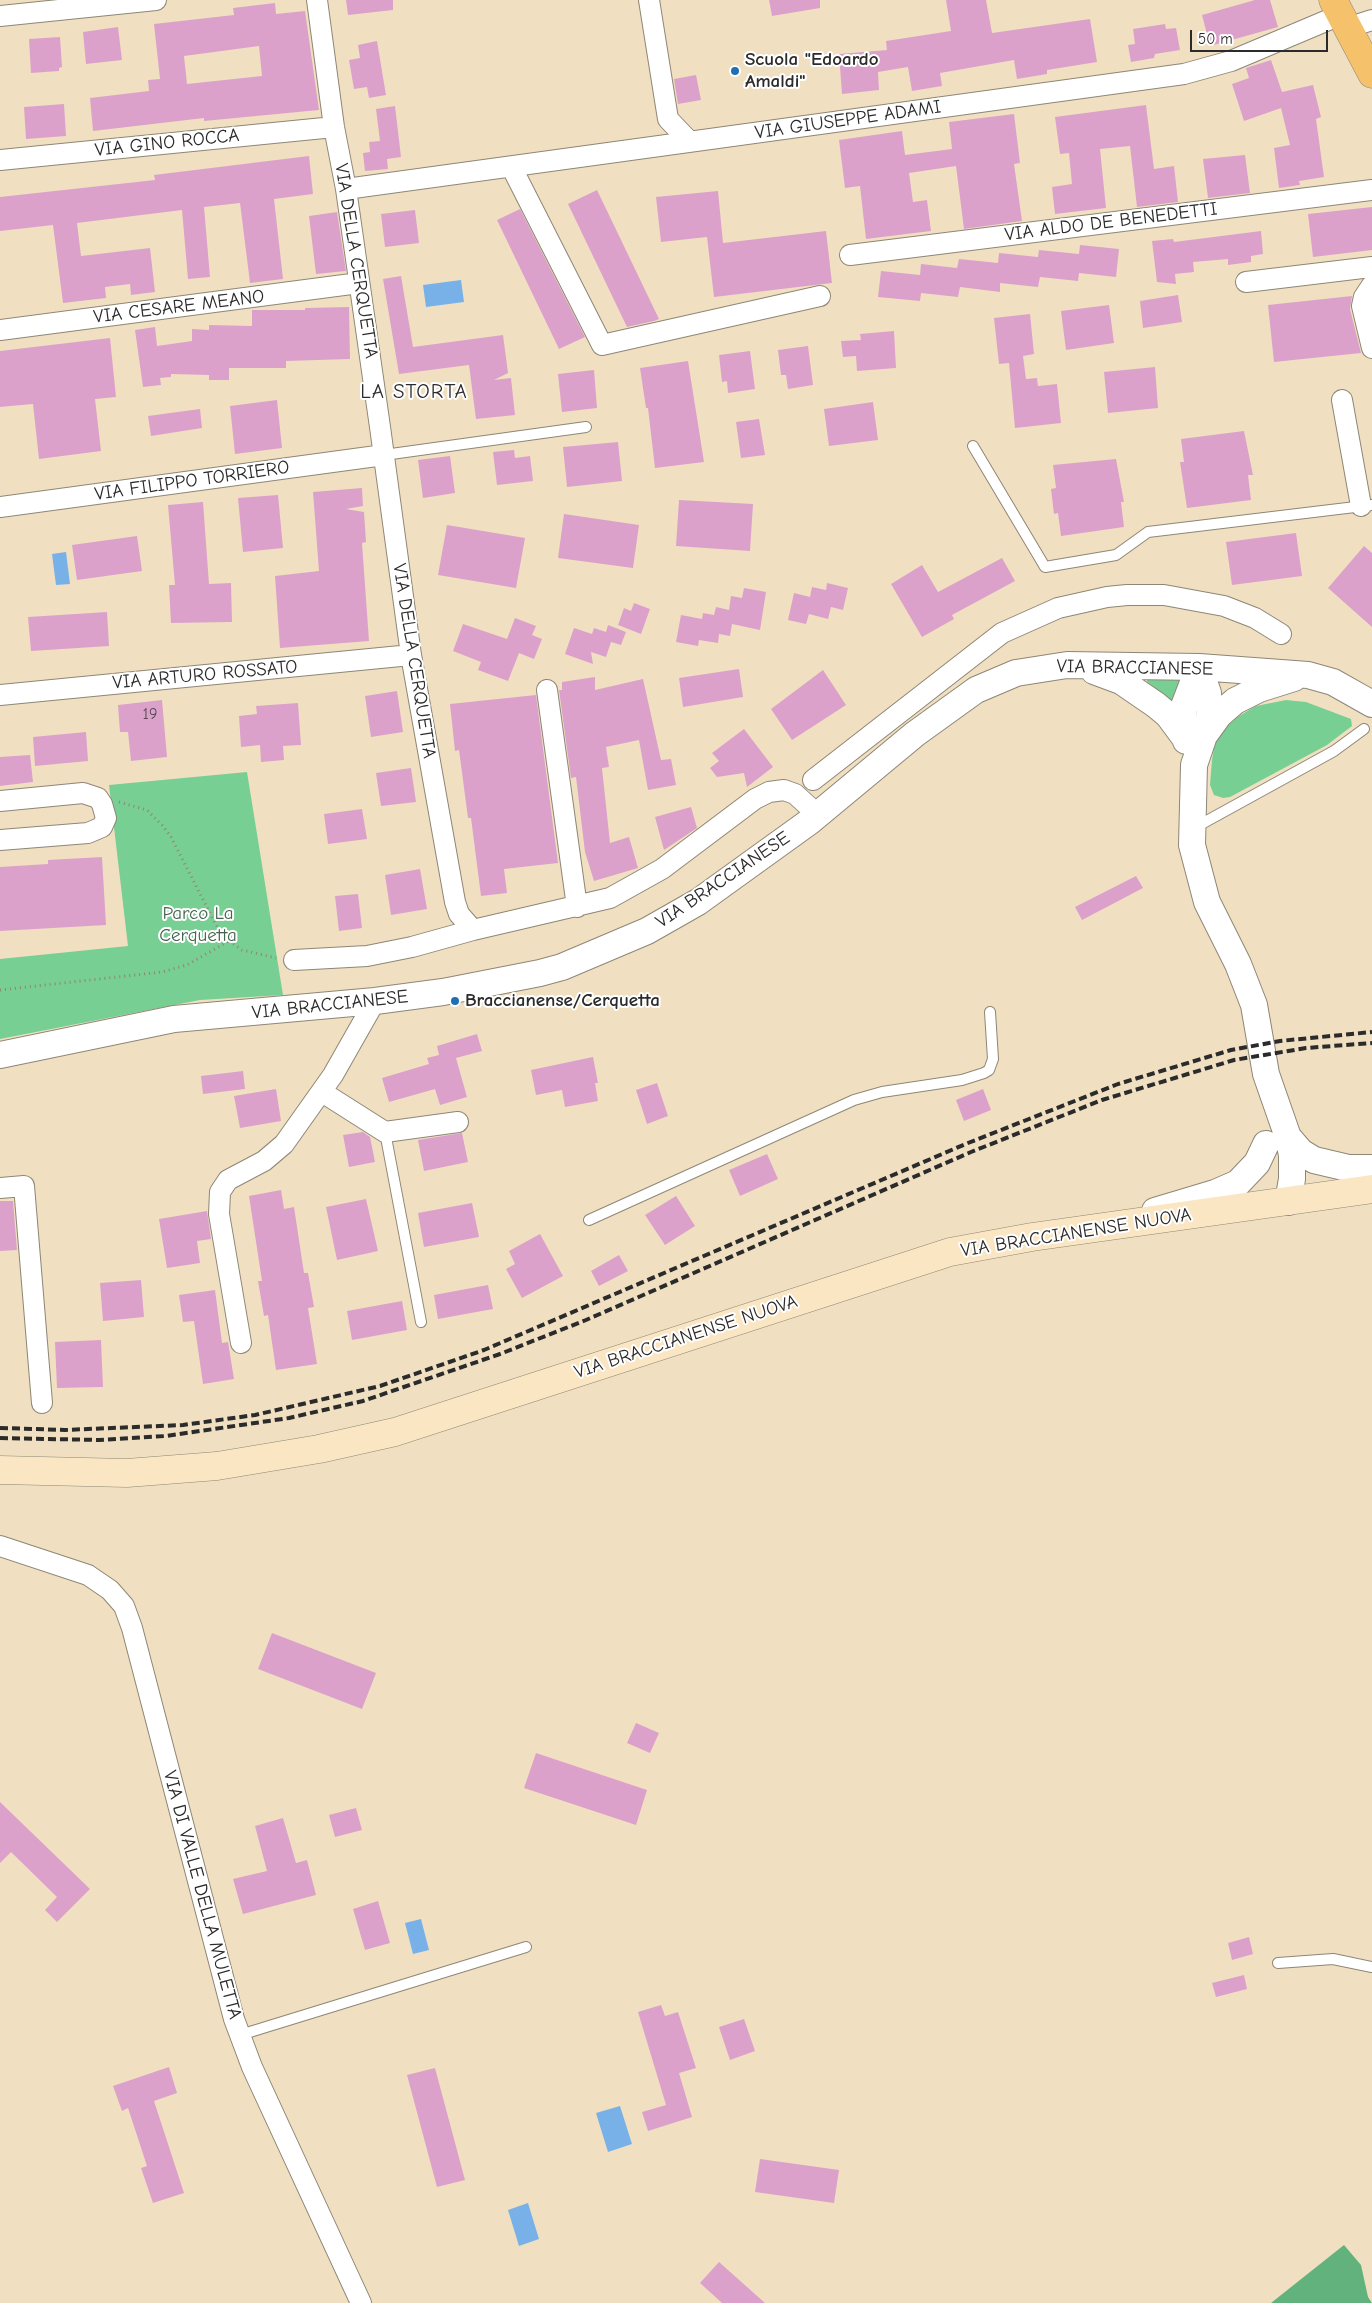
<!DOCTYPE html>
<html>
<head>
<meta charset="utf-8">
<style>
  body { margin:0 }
  #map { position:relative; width:1372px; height:2303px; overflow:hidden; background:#f0e0c1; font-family:"Comic Neue",sans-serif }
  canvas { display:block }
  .scale { position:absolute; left:1190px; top:30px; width:138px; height:22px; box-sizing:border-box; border:2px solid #2b2b2b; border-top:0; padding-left:6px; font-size:15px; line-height:18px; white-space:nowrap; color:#2b2b2b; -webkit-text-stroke:4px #fff; paint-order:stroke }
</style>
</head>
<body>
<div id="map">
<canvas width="1372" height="2303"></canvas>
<div class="scale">50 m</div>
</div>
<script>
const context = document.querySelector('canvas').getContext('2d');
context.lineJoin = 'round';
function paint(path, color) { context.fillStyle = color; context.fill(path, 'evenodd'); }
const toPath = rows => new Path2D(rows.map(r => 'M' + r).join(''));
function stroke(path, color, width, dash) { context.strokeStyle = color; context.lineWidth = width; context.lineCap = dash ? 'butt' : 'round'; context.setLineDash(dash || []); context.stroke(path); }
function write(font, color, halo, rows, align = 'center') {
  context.font = font + ' "Comic Neue",sans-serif'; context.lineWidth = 4; context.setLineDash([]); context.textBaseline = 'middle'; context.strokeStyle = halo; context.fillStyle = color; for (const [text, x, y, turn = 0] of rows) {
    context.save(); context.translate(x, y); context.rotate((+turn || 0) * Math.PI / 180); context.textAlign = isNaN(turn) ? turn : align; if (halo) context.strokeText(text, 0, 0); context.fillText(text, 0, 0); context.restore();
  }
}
paint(toPath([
  [1147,680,1183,680,1177,705,1147,682],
  [1286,700,1306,702,1351,719,1352,726,1327,745,1230,797,1223,798,1214,795,1210,785,1212,760,1215,741,1224,729,1239,716,1256,706],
  [247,772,283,995,200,1000,0,1039,0,959,128,946,109,785]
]), '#78cf93');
paint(toPath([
  [1344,2245,1361,2265,1368,2297,1372,2303,1271,2303]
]), '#62b27d');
paint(toPath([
  [461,280,464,302,426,307,423,285],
  [66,552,70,584,56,585,52,554],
  [421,1919,429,1950,413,1954,405,1923],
  [620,2106,632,2144,608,2152,596,2113],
  [528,2203,539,2239,519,2246,508,2210]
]), '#77b1e7');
paint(toPath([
  [346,0,393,0,393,10,348,15],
  [769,0,820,0,820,8,772,16],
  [946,0,986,0,992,33,1090,19,1097,62,1047,70,1047,74,1017,79,1014,60,940,73,942,86,912,91,908,67,878,72,879,90,842,94,839,54,887,50,886,41,951,31],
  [1255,0,1270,0,1278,27,1210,46,1202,15],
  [275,3,276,14,305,11,319,110,204,121,204,118,93,131,90,98,149,91,148,80,160,79,154,24,234,15,233,8],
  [259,46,262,76,187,84,184,56],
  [1165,24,1166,29,1176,28,1180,50,1155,54,1154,58,1131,62,1128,45,1135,44,1133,29],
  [118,27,122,60,86,64,83,32],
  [60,37,62,67,59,68,59,71,31,73,29,39],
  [377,41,386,95,369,98,367,87,354,89,349,60,360,58,358,45],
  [1271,60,1282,92,1313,85,1321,117,1316,119,1324,177,1299,181,1300,185,1279,188,1274,148,1290,145,1281,108,1244,121,1232,84,1249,78,1246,68],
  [696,75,701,100,678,104,674,79],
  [64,104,66,136,26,139,24,107],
  [1146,105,1154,169,1174,166,1178,202,1137,207,1130,146,1100,149,1106,208,1055,214,1052,187,1072,184,1069,153,1060,154,1055,117],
  [395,106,401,157,387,159,388,169,365,171,363,153,370,152,369,142,380,141,376,109],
  [1014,114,1020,163,1014,164,1022,221,964,229,956,166,909,173,913,202,927,200,931,231,866,239,860,186,845,188,839,140,902,131,905,155,952,149,949,122],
  [1245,155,1250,193,1208,198,1203,159],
  [309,156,313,194,274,199,283,279,250,283,240,203,204,207,210,277,188,279,182,210,77,223,81,256,150,248,155,292,131,295,130,284,105,287,106,298,63,303,53,225,0,231,0,197,155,180,154,175],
  [597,190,659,319,654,321,627,327,568,204],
  [718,191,723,243,826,231,832,283,714,297,707,237,661,242,656,197],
  [1372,207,1372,250,1313,257,1308,214],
  [520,209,585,337,559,349,497,220],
  [415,210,419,243,385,247,381,214],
  [337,212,346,271,316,274,309,216],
  [1261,231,1263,254,1251,256,1251,262,1228,265,1228,259,1193,262,1194,272,1175,274,1176,284,1157,282,1152,241,1173,239,1174,242],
  [1080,245,1119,249,1116,277,1079,273,1078,281,1040,277,1038,287,1000,283,1000,292,960,287,958,297,921,293,920,301,878,297,881,271,920,275,921,264,957,268,959,259,998,263,999,253,1038,257,1039,250,1079,254],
  [401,276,413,347,503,335,508,373,494,380,511,378,515,415,476,419,469,365,399,374,383,279],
  [1178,295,1182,322,1143,328,1140,301],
  [1352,296,1350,309,1361,353,1274,362,1268,305],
  [1109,305,1114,343,1066,350,1061,311],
  [349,307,350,359,286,361,286,368,229,368,229,380,209,380,209,375,171,374,171,377,160,378,161,385,143,387,135,330,155,327,157,346,192,341,192,329,209,330,209,325,252,326,252,310,305,310,305,308],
  [1030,314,1034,354,1023,356,1026,379,1037,378,1038,386,1057,384,1061,423,1015,428,1009,363,999,364,994,318],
  [894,331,896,368,857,371,856,356,843,357,841,341,861,340,860,334],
  [110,338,116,397,95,399,101,451,39,459,33,404,0,407,0,351],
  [808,346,813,385,788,389,786,375,781,375,778,350],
  [750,351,755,389,728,393,727,381,722,382,719,355],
  [688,361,704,462,655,468,648,408,646,408,640,368],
  [1155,367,1158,408,1108,413,1104,372],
  [594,370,597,408,562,412,558,374],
  [277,400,282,448,235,454,230,406],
  [873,402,878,440,829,446,824,409],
  [200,409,202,428,151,436,148,416],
  [759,419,765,455,741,458,736,422],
  [1244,431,1253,475,1248,475,1251,500,1187,508,1180,462,1184,462,1181,439],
  [618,442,622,481,567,487,563,447],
  [514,450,515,458,530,456,533,481,497,485,493,452],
  [450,456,455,493,423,498,418,460],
  [1116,459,1124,502,1121,502,1124,527,1061,536,1058,513,1054,514,1051,489,1056,488,1053,465],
  [362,488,363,506,346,509,364,512,366,542,362,543,369,641,280,648,275,576,319,571,313,492],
  [278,495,283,548,243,552,238,498],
  [679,500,753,504,750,551,676,546],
  [203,502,209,584,231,583,232,622,171,623,169,585,175,585,168,505],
  [564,514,639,525,633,568,558,558],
  [447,525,525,538,516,588,438,575],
  [1296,533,1302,576,1232,585,1226,542],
  [137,536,142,571,77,580,72,545],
  [1364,546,1372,553,1372,627,1328,588],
  [1002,558,1015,581,952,615,954,619,922,637,891,584,922,565,938,592],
  [827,583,848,588,843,610,831,607,828,619,809,614,806,624,788,620,794,593,810,597,812,587,826,590],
  [744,588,766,592,760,630,732,624,730,636,719,634,718,643,699,640,698,646,676,642,681,615,702,619,703,613,714,615,716,607,729,610,731,596,742,598],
  [634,603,650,609,641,634,618,625,624,608,631,611],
  [107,612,109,646,31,651,28,617],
  [515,618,536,626,532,635,542,639,534,659,519,653,508,681,478,670,481,662,453,651,463,624,507,639],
  [608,625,626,632,621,645,611,642,606,657,591,652,593,664,565,654,574,628,592,634,594,628,606,632],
  [739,669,743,697,683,707,679,678],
  [823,670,846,705,792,740,771,709],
  [595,677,595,690,643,679,661,760,671,759,676,785,648,790,639,740,606,747,609,767,602,768,610,843,629,837,638,868,594,881,585,852,576,777,571,778,559,690,562,690,562,682],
  [397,691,403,732,371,737,365,696],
  [536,695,558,863,504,869,507,893,481,896,471,818,468,818,459,750,455,751,450,704],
  [162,700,167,757,131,761,128,732,120,732,118,705],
  [298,703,301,745,283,746,284,760,261,762,260,745,241,747,239,716,257,714,256,706],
  [744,729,773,767,747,787,744,773,717,777,710,768,719,761,712,753],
  [86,732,88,761,35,766,33,737],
  [30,755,33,782,0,786,0,757],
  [411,768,416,802,381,806,376,773],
  [691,807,697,828,664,850,655,817],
  [362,809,367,839,328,844,324,814],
  [102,857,106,925,0,931,0,867,48,864,48,860],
  [420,869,427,909,391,915,385,875],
  [1136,876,1143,888,1082,920,1075,907],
  [358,894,362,928,339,931,335,896],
  [477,1034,482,1051,456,1058,467,1097,440,1105,435,1089,389,1102,382,1078,429,1064,427,1058,439,1055,437,1046],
  [593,1057,598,1083,595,1083,598,1101,565,1107,562,1090,536,1095,531,1070],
  [243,1071,245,1089,203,1094,201,1076],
  [657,1083,668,1116,647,1124,636,1090],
  [276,1089,281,1121,240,1128,234,1096],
  [983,1089,991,1110,964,1121,956,1100],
  [363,1132,370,1137,375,1162,349,1167,343,1135],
  [462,1133,468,1162,424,1171,418,1140],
  [767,1154,778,1179,740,1196,729,1170],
  [281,1190,284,1209,294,1207,304,1273,308,1273,314,1307,308,1308,317,1364,276,1370,268,1315,264,1316,258,1281,262,1281,249,1196],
  [676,1196,695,1226,665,1245,645,1215],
  [366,1199,378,1251,337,1260,326,1207],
  [0,1201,13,1201,17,1250,0,1251],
  [472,1203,479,1237,424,1247,418,1213],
  [207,1211,211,1239,197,1241,200,1263,167,1268,159,1219],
  [540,1234,563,1276,522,1298,506,1269,515,1264,509,1251],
  [619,1255,628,1271,599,1286,591,1271],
  [141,1280,144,1317,103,1321,100,1283],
  [488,1285,493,1309,438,1319,434,1295],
  [215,1290,222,1343,228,1342,234,1379,203,1384,194,1321,183,1322,179,1295],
  [402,1301,407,1330,352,1340,347,1311],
  [101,1340,103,1387,57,1388,55,1342],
  [272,1633,376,1673,362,1709,258,1669],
  [636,1723,659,1733,650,1753,627,1743],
  [536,1753,647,1790,636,1825,524,1788],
  [0,1802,90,1889,57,1922,45,1910,57,1897,11,1852,0,1863],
  [356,1808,362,1830,335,1837,329,1815],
  [283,1818,296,1863,307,1860,316,1895,243,1914,233,1879,267,1871,255,1826],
  [378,1901,390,1943,365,1950,353,1909],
  [1249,1937,1253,1954,1232,1960,1228,1943],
  [1244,1975,1247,1989,1216,1997,1212,1983],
  [661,2005,665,2016,678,2012,696,2068,679,2073,692,2117,648,2131,642,2112,666,2105,638,2012],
  [744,2019,755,2051,730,2060,719,2027],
  [169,2067,177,2093,154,2101,184,2193,153,2203,141,2168,147,2166,128,2108,122,2111,113,2086],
  [435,2068,465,2180,437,2187,407,2075],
  [760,2159,839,2170,834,2203,755,2192],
  [719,2262,765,2303,722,2303,700,2283]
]), '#dca1cb');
const service = toPath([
  [973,446,1045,567,1116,555,1148,532,1372,505],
  [384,455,586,427],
  [1194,828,1334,751,1364,729],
  [385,1132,421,1322],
  [589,1220,854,1100,882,1092,962,1080,984,1073,989,1070,993,1059,990,1012],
  [1278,1963,1333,1959,1372,1967],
  [240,2035,526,1947]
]);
const minor = toPath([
  [317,0,334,127,346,189,380,427,411,655,455,902,459,914,473,930,610,898,662,869,755,799,769,792,784,790,795,794,818,815],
  [649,0,668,119,689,141],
  [0,16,156,0],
  [1347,28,1372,20],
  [0,160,334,127],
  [512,168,602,345,820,296],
  [346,189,1184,74,1231,61,1340,15],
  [850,255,1372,190],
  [1246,282,1372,267],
  [1372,285,1364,297,1362,306,1372,348],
  [0,330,359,283],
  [1342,400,1361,506],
  [0,507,384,455],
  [547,690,577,907],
  [0,695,411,655],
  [813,780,1002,633,1058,608,1107,597,1127,595,1164,595,1224,606,1255,618,1281,634],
  [0,801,83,793,98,798,102,804,106,818,102,827,88,833,0,840],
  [294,960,367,956,412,947,473,930],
  [322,1092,385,1132,458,1122],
  [0,1188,24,1186,42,1403],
  [241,1343,219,1214,220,1192,228,1180,264,1161,284,1144,333,1075,375,1001],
  [0,1546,88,1575,110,1590,124,1606,132,1628,234,2019,252,2067,361,2303]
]);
const tertiary = toPath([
  [1199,667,1208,693,1210,718,1194,765,1192,845,1207,902,1238,964,1254,1005,1266,1074,1288,1137,1292,1155,1292,1179,1288,1202],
  [1094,671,1121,681,1156,705,1168,715,1185,738],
  [1206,733,1219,715,1235,701,1259,689,1294,678],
  [1186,741,1183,709,1199,667],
  [0,1055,174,1019,375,1001,443,992,540,973,562,967,647,931,698,902,809,822,915,734,976,690,1016,673,1067,665,1199,667,1308,675,1333,682,1372,704],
  [1288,1137,1301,1152,1314,1160,1348,1168,1372,1168],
  [1155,1211,1215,1193,1238,1183,1257,1163,1266,1144]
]);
const secondary = toPath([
  [0,1470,127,1473,217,1466,319,1449,395,1432,950,1252,1032,1237,1372,1189]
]);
const primary = toPath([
  [1333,0,1372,74]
]);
stroke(service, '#8e8676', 12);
stroke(minor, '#8e8676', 22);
stroke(tertiary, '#8e8676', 28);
stroke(secondary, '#8e8676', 29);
stroke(primary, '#8e8676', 29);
stroke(toPath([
  [119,802,147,810,162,825,171,837,216,925,229,941,242,950,276,958],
  [0,990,162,972,187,965,229,941]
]), '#8e8676', 3, [1, 4]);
stroke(service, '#fff', 10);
stroke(minor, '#fff', 20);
stroke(tertiary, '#fff', 26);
stroke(secondary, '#fbe6c4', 28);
stroke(primary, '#f5c16b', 28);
stroke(toPath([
  [0,1428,65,1430,183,1425,255,1415,380,1386,484,1350,968,1143,1118,1084,1231,1050,1280,1041,1372,1032],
  [0,1438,99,1440,166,1436,289,1418,363,1401,500,1354,586,1320,971,1152,1102,1100,1234,1060,1306,1048,1372,1043]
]), '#2b2b2b', 4, [8, 4]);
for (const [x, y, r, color] of [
  [735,71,5,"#1f6fb2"],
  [455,1001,5,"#1f6fb2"]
]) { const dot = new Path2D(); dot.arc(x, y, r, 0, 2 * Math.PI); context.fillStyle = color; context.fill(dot); stroke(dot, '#fff', 2); }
write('16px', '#574853', null, [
  ["19",150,714]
]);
write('bold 19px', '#2b2b2b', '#fff', [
  ["Scuola \"Edoardo",745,60],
  ["Amaldi\"",745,82],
  ["Braccianense/Cerquetta",465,1001]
], 'left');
write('19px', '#2b2b2b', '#fff', [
  ["VIA GIUSEPPE ADAMI",848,120,-8],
  ["VIA GINO ROCCA",167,143,-6],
  ["VIA ALDO DE BENEDETTI",1111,222,-7],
  ["VIA DELLA CERQUETTA",356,261,81],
  ["VIA CESARE MEANO",179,307,-7],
  ["VIA FILIPPO TORRIERO",192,481,-8],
  ["VIA DELLA CERQUETTA",414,661,81],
  ["VIA BRACCIANESE",1135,668,1],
  ["VIA ARTURO ROSSATO",205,675,-5],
  ["VIA BRACCIANESE",723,880,-34],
  ["VIA BRACCIANESE",330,1005,-6],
  ["VIA BRACCIANENSE NUOVA",1076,1233,-9],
  ["VIA BRACCIANENSE NUOVA",686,1337,-18],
  ["VIA DI VALLE DELLA MULETTA",202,1895,75]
]);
write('19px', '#46644f', '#fff', [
  ["Parco La",198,914],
  ["Cerquetta",198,936]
]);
context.letterSpacing = '1px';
write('21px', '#2b2b2b', '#fff', [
  ["LA STORTA",414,392]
]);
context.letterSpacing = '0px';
</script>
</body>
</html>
